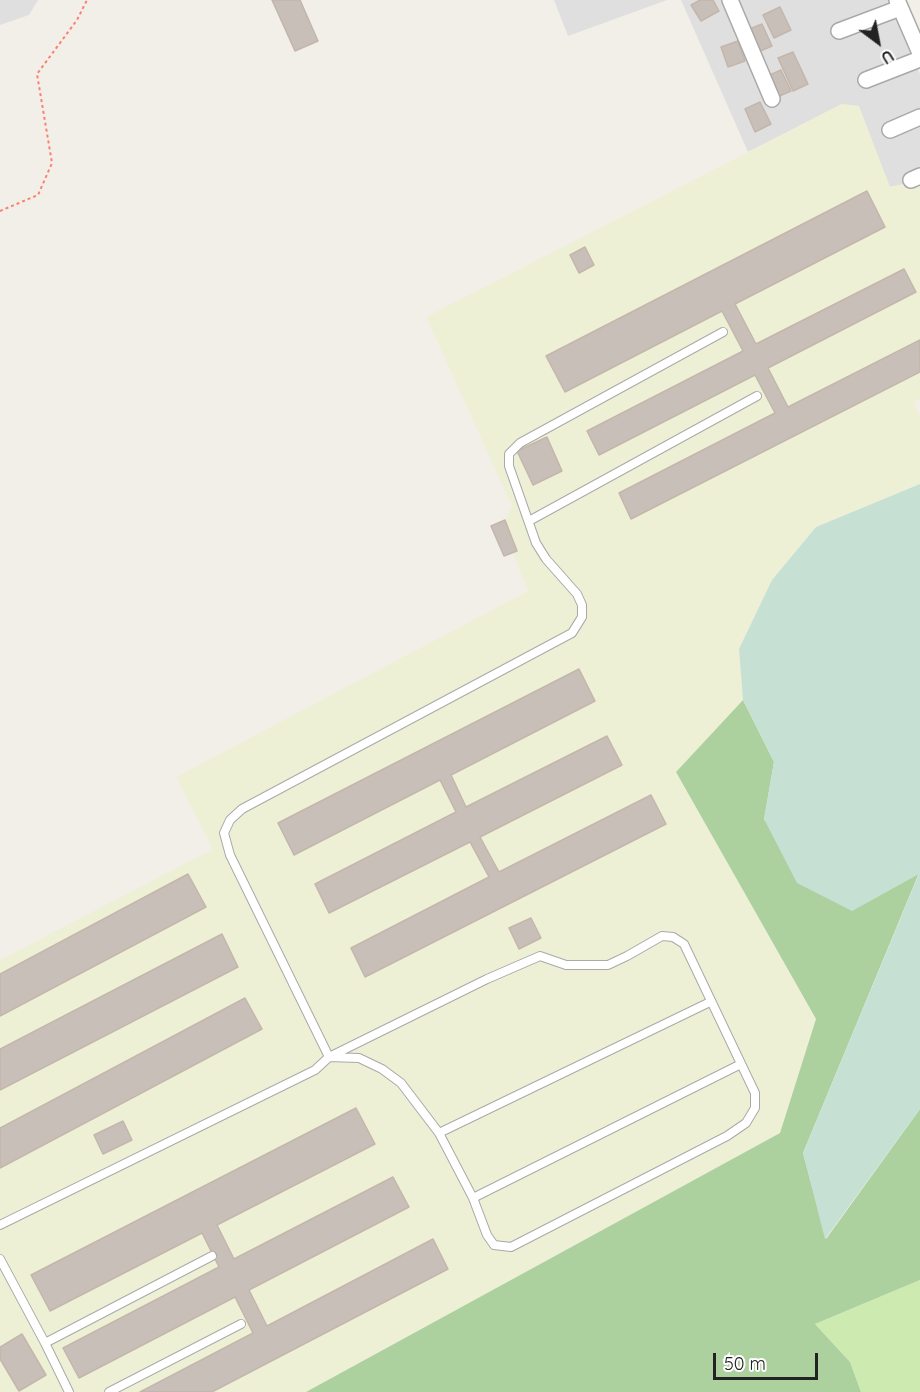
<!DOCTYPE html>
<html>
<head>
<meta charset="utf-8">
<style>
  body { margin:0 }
  #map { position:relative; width:920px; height:1392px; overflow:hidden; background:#f2efe9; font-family:Quicksand,sans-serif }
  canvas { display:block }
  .north { position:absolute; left:848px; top:12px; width:60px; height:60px; -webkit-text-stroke:4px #fff; paint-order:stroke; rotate:148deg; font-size:16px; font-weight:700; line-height:24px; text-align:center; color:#222 }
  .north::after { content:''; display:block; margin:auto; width:21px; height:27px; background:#222; clip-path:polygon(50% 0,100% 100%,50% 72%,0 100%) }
  .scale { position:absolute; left:713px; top:1353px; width:105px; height:27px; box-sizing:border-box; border:3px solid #222; border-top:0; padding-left:8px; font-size:18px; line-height:21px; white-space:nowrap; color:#222; -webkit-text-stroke:4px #fff; paint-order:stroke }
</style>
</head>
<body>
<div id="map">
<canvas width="920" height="1392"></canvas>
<div class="north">U</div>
<div class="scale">50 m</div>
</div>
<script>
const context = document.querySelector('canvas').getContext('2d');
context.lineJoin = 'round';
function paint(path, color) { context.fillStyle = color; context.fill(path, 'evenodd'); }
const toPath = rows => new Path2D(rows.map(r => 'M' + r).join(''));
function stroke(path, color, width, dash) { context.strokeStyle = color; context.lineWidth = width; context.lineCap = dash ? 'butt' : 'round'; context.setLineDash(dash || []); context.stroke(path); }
paint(toPath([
  [0,0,38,0,29,15,0,25],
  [554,0,667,0,568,36],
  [681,0,889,0,920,74,920,181,890,187,842,104,748,152]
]), '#e0dfdf');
paint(toPath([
  [842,104,859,106,890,187,920,181,920,398,914,403,920,417,920,484,816,527,772,580,739,649,743,700,676,772,816,1020,780,1133,306,1392,0,1392,0,960,213,849,176,777,528,591,502,527,512,506,426,317]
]), '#eef0d5');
paint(toPath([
  [920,1280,920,1392,861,1392,850,1362,815,1324]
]), '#cdebb0');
paint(toPath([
  [743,700,774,762,764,820,919,873,803,1153,826,1239,920,1109,920,1280,815,1324,850,1362,861,1392,306,1392,780,1133,816,1019,676,772]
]), '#add19e');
paint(toPath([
  [920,484,920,1109,825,1239,803,1153,919,874,852,911,797,883,764,819,774,762,743,700,739,649,772,580,816,527]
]), '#c6e0d4');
const building = toPath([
  [272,0,300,0,318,41,295,51,272,0],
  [700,0,713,0,719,11,701,21,691,5,700,0],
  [780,7,791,30,774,38,763,15,780,7],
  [762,24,772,46,758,52,747,30,762,24],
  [738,41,745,61,728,67,721,47,738,41],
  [793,52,808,84,793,91,778,58,793,52],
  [781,70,791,91,775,98,765,77,781,70],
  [760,102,771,124,755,132,745,109,760,102],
  [867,191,885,227,735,304,756,344,904,269,916,292,768,368,788,407,920,340,920,372,631,519,619,493,775,413,755,375,599,455,587,431,743,351,722,311,565,392,546,356,867,191],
  [585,247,594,265,579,273,570,255,585,247],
  [547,437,562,471,533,485,517,451,547,437],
  [505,520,517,551,504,556,491,526,505,520],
  [579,669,595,701,451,775,466,807,607,736,622,765,480,837,499,872,651,795,666,824,365,977,351,948,489,877,470,842,329,913,315,884,456,812,440,780,294,855,278,823,579,669],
  [188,874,206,907,0,1016,0,974,188,874],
  [531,918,541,938,519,949,509,928,531,918],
  [222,934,238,967,0,1090,0,1049,222,934],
  [245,998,262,1029,0,1168,0,1128,245,998],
  [356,1108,375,1144,217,1225,234,1259,393,1177,409,1207,249,1290,267,1326,433,1239,448,1269,212,1392,140,1392,253,1333,235,1297,79,1378,63,1348,219,1267,202,1233,50,1311,31,1275,356,1108],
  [123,1121,132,1140,103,1154,94,1135,123,1121],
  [22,1334,46,1375,19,1391,0,1359,0,1347,22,1334]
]);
paint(building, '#c7bfb8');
stroke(building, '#c4b6ab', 1.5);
const service = toPath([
  [529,521,757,396],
  [329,1057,230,855,224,833,230,820,242,809,572,633,582,617,582,605,577,594,546,559,536,543,509,466,509,454,520,443,723,332],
  [439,1133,710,1002],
  [473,1198,741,1064],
  [0,1225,315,1070,329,1057,487,979,540,956,566,965,608,965,627,956,662,936,673,937,684,944,755,1093,755,1108,746,1123,727,1136,511,1247,494,1245,487,1235,473,1198,439,1133,401,1083,382,1069,359,1058,329,1057],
  [0,1259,45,1343,69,1392],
  [45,1343,212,1256],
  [109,1392,241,1324]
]);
const minor = toPath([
  [730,0,772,99],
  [897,0,920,53],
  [839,31,900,8],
  [866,80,920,59],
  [890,130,920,117],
  [911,180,920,176]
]);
stroke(service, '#a9a9a9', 10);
stroke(minor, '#a9a9a9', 18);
stroke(toPath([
  [0,211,38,195,52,163,37,74,77,20,87,0]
]), '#fa8072', 2, [3, 3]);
stroke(service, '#fff', 8);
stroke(minor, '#fff', 15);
</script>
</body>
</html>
